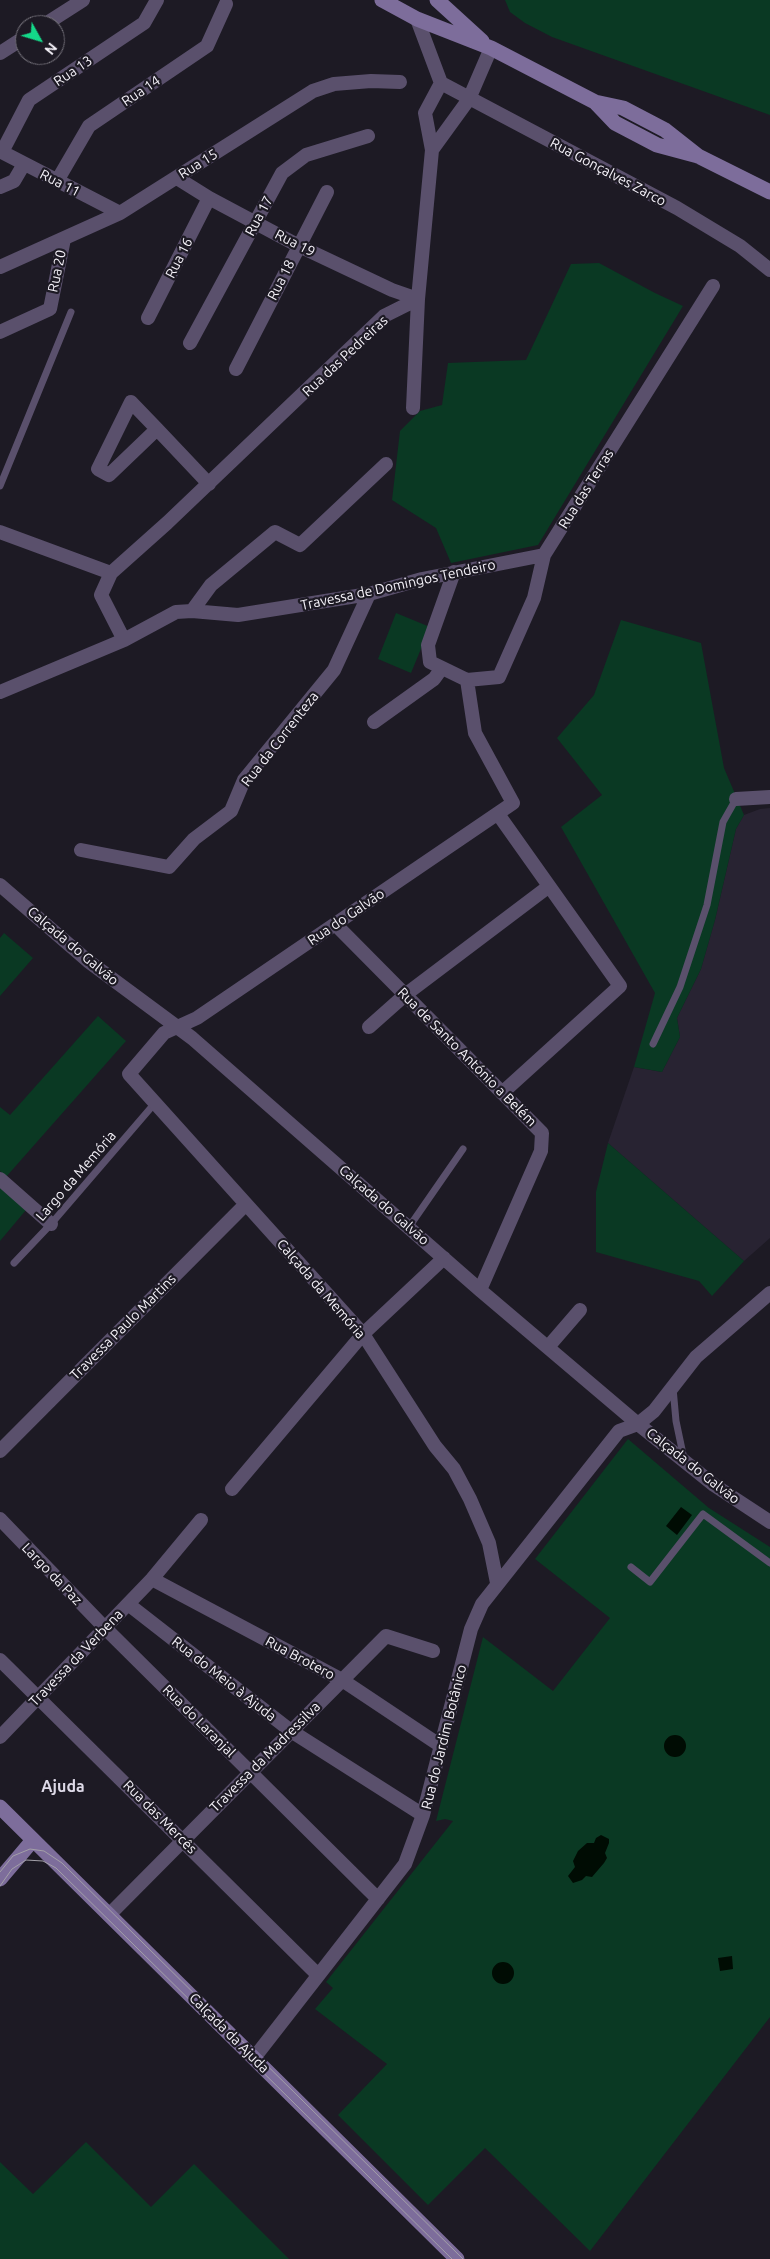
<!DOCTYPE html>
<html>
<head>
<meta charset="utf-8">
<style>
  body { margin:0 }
  #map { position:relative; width:770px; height:2259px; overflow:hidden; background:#1d1a24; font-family:Ubuntu,sans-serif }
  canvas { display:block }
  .north { position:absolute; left:15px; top:15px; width:50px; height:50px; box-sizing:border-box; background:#1d1a24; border:1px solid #737079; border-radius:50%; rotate:129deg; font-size:14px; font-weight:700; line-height:20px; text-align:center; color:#f5f2f9 }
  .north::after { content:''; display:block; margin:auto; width:18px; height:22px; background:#14d989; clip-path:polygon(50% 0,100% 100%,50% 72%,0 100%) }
</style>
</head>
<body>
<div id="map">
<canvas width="770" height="2259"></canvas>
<div class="north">N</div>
</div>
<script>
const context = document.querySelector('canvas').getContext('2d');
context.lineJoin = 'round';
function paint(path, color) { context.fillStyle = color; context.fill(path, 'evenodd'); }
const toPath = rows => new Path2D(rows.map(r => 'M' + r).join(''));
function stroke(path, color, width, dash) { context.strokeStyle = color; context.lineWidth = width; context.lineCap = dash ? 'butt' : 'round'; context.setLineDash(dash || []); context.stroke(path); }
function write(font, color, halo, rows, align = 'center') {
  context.font = font + ' Ubuntu,sans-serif'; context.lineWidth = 4.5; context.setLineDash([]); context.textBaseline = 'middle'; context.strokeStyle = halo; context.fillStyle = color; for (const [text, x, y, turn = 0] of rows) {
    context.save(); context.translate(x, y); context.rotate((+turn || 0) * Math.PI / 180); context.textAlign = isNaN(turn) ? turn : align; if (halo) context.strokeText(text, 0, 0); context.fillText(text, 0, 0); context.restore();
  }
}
paint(toPath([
  [770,808,770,1238,744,1261,608,1143,634,1067,662,1072,680,1037,677,1018,701,969,715,920,736,829,744,815,760,809]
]), '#282332');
paint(toPath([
  [505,0,770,0,770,115,552,37,525,23,510,12],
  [599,263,655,293,683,306,538,545,451,563,436,528,392,500,400,431,420,411,442,405,448,363,526,360,571,264],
  [396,613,430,627,411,673,378,659],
  [621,620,701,643,724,768,744,815,736,829,715,920,701,969,677,1018,680,1037,662,1072,634,1067,655,993,561,827,602,795,557,738,594,695],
  [4,933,33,958,0,996,0,938],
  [98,1016,126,1041,6,1177,0,1171,0,1107,10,1115],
  [608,1143,744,1261,712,1296,699,1281,596,1252,596,1192],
  [0,1187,26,1210,0,1241],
  [628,1439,709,1508,770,1547,770,2017,590,2251,485,2148,428,2205,338,2115,387,2064,315,2009,333,1988,326,1982,453,1821,445,1819,436,1821,483,1637,553,1691,610,1618,535,1559],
  [86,2142,151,2207,194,2164,289,2259,0,2259,0,2162,33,2194]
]), '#0a3923');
paint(toPath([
  [681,1507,692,1515,677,1535,666,1526],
  '664 1746a11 11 0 1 1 22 0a11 11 0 1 1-22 0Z',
  [601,1835,609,1839,609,1843,605,1853,607,1858,604,1863,592,1877,586,1876,582,1880,573,1883,568,1876,575,1867,573,1861,578,1851,587,1843,594,1843,596,1838],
  [732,1956,733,1969,720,1971,718,1958],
  '492 1973a11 11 0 1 1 22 0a11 11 0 1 1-22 0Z'
]), '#000c03');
stroke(toPath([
  [0,486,71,312],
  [653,1044,680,987,707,905,723,822,736,799],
  [409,1227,463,1149],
  [14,1263,51,1224,155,1103],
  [673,1388,676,1421,684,1459],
  [631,1567,650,1582,703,1514,770,1563]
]), '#5a506c', 7);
stroke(toPath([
  [44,25,83,0],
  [0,53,25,37],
  [441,83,677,208,740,246,770,270],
  [432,150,469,99,491,48],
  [0,151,120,213],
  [2,152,29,100,144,23,157,0],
  [177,178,209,198,299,246,392,290,418,299,413,408],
  [57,181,89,126,207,46,226,4],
  [0,187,14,181,24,164],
  [0,267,120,213,313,91,334,84,371,81,400,82],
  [148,318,209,198],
  [0,332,50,309,64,239],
  [190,343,282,173,306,155,368,136],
  [236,369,327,192],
  [157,429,109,475,98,469,131,402,157,429,209,484],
  [0,532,111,573,167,523,384,316,418,299,432,150,425,113,441,83,417,19],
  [454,572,428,645,430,662,467,680],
  [111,573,101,595,124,640],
  [192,611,211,585,275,532,300,545,386,464],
  [467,680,475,733,513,803,197,1018,164,1033,129,1074,363,1334,435,1446,454,1469,470,1499,489,1543,497,1583],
  [467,680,499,677,534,598,544,555,713,286],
  [0,692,124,640,176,612,192,611,238,615,369,594,422,579,544,555],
  [374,722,434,679,442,668],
  [736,799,770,797],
  [498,814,620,986,502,1093],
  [81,850,169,867,194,839,231,811,244,780,334,670,369,594],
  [0,885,88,961,192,1038,480,1290,638,1424,714,1485,770,1522],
  [336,925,542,1133,541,1151,480,1290],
  [369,1027,405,995,548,887],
  [0,1179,51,1224],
  [548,1347,580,1310],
  [0,1451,246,1204],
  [232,1489,363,1334,444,1258],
  [0,1519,105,1628,378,1899],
  [152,1579,342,1680,441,1746],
  [128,1604,291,1731,423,1815],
  [0,1660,318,1975],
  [0,1737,152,1579,201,1520],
  [109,1915,386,1636,433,1651],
  [254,2058,405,1864,423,1815,471,1629,482,1604,619,1431,638,1424,654,1411,696,1357,770,1293]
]), '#5a506c', 14);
stroke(toPath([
  [382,0,417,19,491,48,595,102,623,108,665,130,698,156],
  [437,0,482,41],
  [595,102,615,123,657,145,698,156,770,192],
  [0,1807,457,2259],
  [0,1879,33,1840]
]), '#7d6d9b', 15);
stroke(toPath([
  [0,1872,13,1856,30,1849,44,1851,62,1863,463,2259],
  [0,1886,12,1869,26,1860,43,1861,56,1868,452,2259]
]), '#a3a0a8', 1);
write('14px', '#f5f2f9', '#1d1a24', [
  ["Rua 13",73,71,-34],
  ["Rua 14",141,91,-34],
  ["Rua 15",198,164,-32],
  ["Rua Gonçalves Zarco",608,172,28],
  ["Rua 11",60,183,27],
  ["Rua 17",259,216,-62],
  ["Rua 19",295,243,27],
  ["Rua 16",179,258,-63],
  ["Rua 20",57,271,-78],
  ["Rua 18",281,280,-63],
  ["Rua das Pedreiras",345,356,-43],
  ["Rua das Terras",586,489,-58],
  ["Travessa de Domingos Tendeiro",398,585,-12],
  ["Rua da Correnteza",280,739,-52],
  ["Rua do Galvão",346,917,-34],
  ["Calçada do Galvão",73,946,40],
  ["Rua de Santo António a Belém",467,1057,45],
  ["Largo da Memória",76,1176,-49],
  ["Calçada do Galvão",384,1205,41],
  ["Calçada da Memória",321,1289,49],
  ["Travessa Paulo Martins",123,1327,-45],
  ["Calçada do Galvão",693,1466,38],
  ["Largo da Paz",52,1574,46],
  ["Travessa da Verbena",76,1658,-46],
  ["Rua Brotero",300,1658,28],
  ["Rua do Meio à Ajuda",224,1679,38],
  ["Rua do Laranjal",199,1721,45],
  ["Rua do Jardim Botânico",444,1737,-76],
  ["Travessa da Madressilva",265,1757,-45],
  ["Rua das Mercês",160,1817,45],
  ["Calçada da Ajuda",229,2033,45]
]);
write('bold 16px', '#dedae8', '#1d1a24', [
  ["Ajuda",63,1787]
]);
</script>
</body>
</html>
